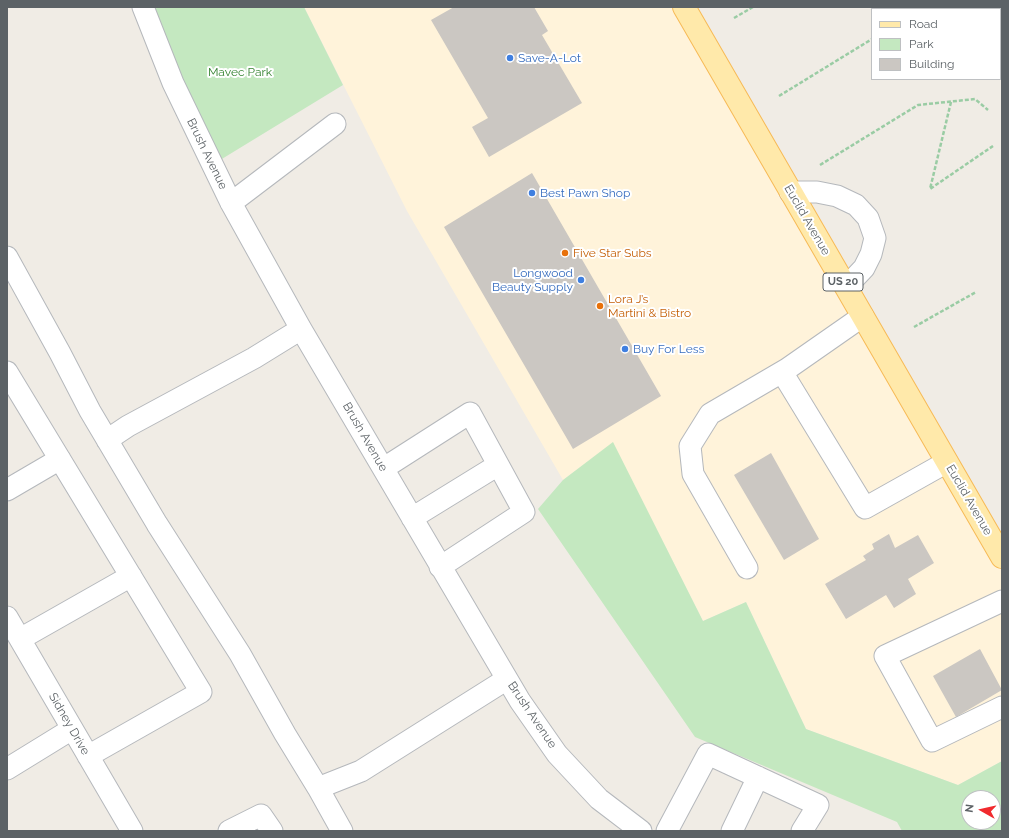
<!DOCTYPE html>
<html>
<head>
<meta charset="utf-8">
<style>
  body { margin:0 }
  #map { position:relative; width:1009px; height:838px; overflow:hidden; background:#f0ece5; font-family:Raleway,sans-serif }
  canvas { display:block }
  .frame { position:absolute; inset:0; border:8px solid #5c6266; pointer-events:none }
  .legend { position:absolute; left:871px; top:8px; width:130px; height:72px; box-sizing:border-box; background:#fff; border:1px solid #bec0c2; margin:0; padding:5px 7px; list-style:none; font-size:12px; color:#5c6266 }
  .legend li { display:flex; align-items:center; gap:8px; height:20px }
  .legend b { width:20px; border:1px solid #bec0c2 }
  .north { position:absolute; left:961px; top:790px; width:40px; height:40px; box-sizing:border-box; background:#fff; border:1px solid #bec0c2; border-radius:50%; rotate:278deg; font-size:11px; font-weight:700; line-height:16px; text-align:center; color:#5c6266 }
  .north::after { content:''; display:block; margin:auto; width:14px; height:18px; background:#f12a2e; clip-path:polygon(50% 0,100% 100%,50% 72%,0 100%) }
</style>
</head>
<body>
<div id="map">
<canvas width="1009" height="838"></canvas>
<div class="frame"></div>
<ul class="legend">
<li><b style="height:5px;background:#ffe9aa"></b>Road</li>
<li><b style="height:11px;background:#c4e8c0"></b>Park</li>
<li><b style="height:11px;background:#cbc7c2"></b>Building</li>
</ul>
<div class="north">N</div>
</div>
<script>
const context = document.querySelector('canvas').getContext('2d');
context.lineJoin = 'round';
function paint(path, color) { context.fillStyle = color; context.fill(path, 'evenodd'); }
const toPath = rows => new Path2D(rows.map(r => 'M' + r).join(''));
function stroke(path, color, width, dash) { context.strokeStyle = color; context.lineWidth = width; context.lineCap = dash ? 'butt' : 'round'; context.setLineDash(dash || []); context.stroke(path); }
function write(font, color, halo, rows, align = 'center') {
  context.font = font + ' Raleway,sans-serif'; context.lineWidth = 4; context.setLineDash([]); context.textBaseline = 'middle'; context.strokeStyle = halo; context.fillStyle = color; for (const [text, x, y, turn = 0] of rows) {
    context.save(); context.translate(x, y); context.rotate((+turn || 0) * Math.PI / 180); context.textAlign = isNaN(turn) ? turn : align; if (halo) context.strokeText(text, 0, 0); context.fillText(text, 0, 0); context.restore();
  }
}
paint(toPath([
  [304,7,684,7,1002,557,1002,761,958,785,806,729,746,602,703,621,613,443,563,480,407,211]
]), '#fff3da');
paint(toPath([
  [143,7,304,7,343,85,212,165],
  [613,442,703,621,746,602,806,729,958,785,1002,761,1002,831,902,831,897,822,695,737,538,509,563,480],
  [969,798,993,798,993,822,969,822]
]), '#c4e8c0');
paint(toPath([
  [454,7,534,7,548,31,542,35,582,103,489,157,472,127,488,118,431,20],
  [532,173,661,396,573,449,444,227],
  [771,453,819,539,784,560,734,475],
  [889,534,895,548,918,535,934,563,908,579,916,594,894,608,886,595,846,619,825,584,866,560,863,556,874,549,872,544],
  [980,649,1002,690,956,717,933,676]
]), '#cbc7c2');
const minor = toPath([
  [143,7,173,83,231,203,301,329,520,701,557,754,599,799,641,831],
  [790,192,817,192,837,196,856,205,868,218,875,238,871,254,864,268,846,287],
  [231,203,335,124],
  [7,257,60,353,90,411,157,524,240,654,285,734,318,788],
  [863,316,787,369,785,377,865,508,947,462],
  [7,372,201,692,88,756],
  [107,440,128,426,254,358,301,329],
  [384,468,470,413,524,512,440,567],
  [7,490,60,459],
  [412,518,498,465],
  [747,568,693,474,690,446,710,414,787,369],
  [1002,601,885,656,932,741,1002,707],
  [7,617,132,831],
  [20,639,131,576],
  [7,769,72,729],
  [229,831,261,815,272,831],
  [342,831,318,788,361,771,507,679],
  [667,831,708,754,818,805,802,831],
  [732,831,758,777]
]);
const major = toPath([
  [684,7,1002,557]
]);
stroke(minor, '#b5b8bc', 23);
stroke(major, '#f7ba56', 24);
stroke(toPath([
  [922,9,925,7],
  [734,18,753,7],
  [779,96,872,39],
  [951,102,930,189,993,146],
  [820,165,918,105,975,99,988,110],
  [914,327,976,292]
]), '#9acca4', 2.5, [4, 2]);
stroke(minor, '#fff', 21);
stroke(major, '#ffe9aa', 22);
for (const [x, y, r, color] of [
  [510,58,4,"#3f7fe0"],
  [532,193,4,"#3f7fe0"],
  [565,253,4,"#e8710a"],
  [581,280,4,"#3f7fe0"],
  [600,306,4,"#e8710a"],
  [625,349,4,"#3f7fe0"]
]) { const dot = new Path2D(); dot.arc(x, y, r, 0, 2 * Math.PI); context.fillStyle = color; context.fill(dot); stroke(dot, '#fff', 1.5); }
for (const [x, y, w] of [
  [843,282,40]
]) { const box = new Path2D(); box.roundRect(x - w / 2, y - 9, w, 18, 3); context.fillStyle = '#fff'; context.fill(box); stroke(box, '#5c6266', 1); }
write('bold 11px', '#5c6266', null, [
  ["US 20",843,282]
]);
write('12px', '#366cbe', '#fff', [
  ["Save-A-Lot",518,58],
  ["Best Pawn Shop",540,193],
  ["Longwood",573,273,"right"],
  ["Beauty Supply",573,287,"right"],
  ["Buy For Less",633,349]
], 'left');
write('12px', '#348230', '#fff', [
  ["Mavec Park",240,72]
]);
write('12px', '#5c6266', '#fff', [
  ["Brush Avenue",207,154,64],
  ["Euclid Avenue",807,220,60],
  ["Brush Avenue",365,437,60],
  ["Euclid Avenue",969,500,60],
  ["Brush Avenue",532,715,56],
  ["Sidney Drive",69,724,60]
]);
write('12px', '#c56008', '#fff', [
  ["Five Star Subs",573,253],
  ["Lora J’s",608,299],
  ["Martini & Bistro",608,313]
], 'left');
</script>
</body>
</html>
